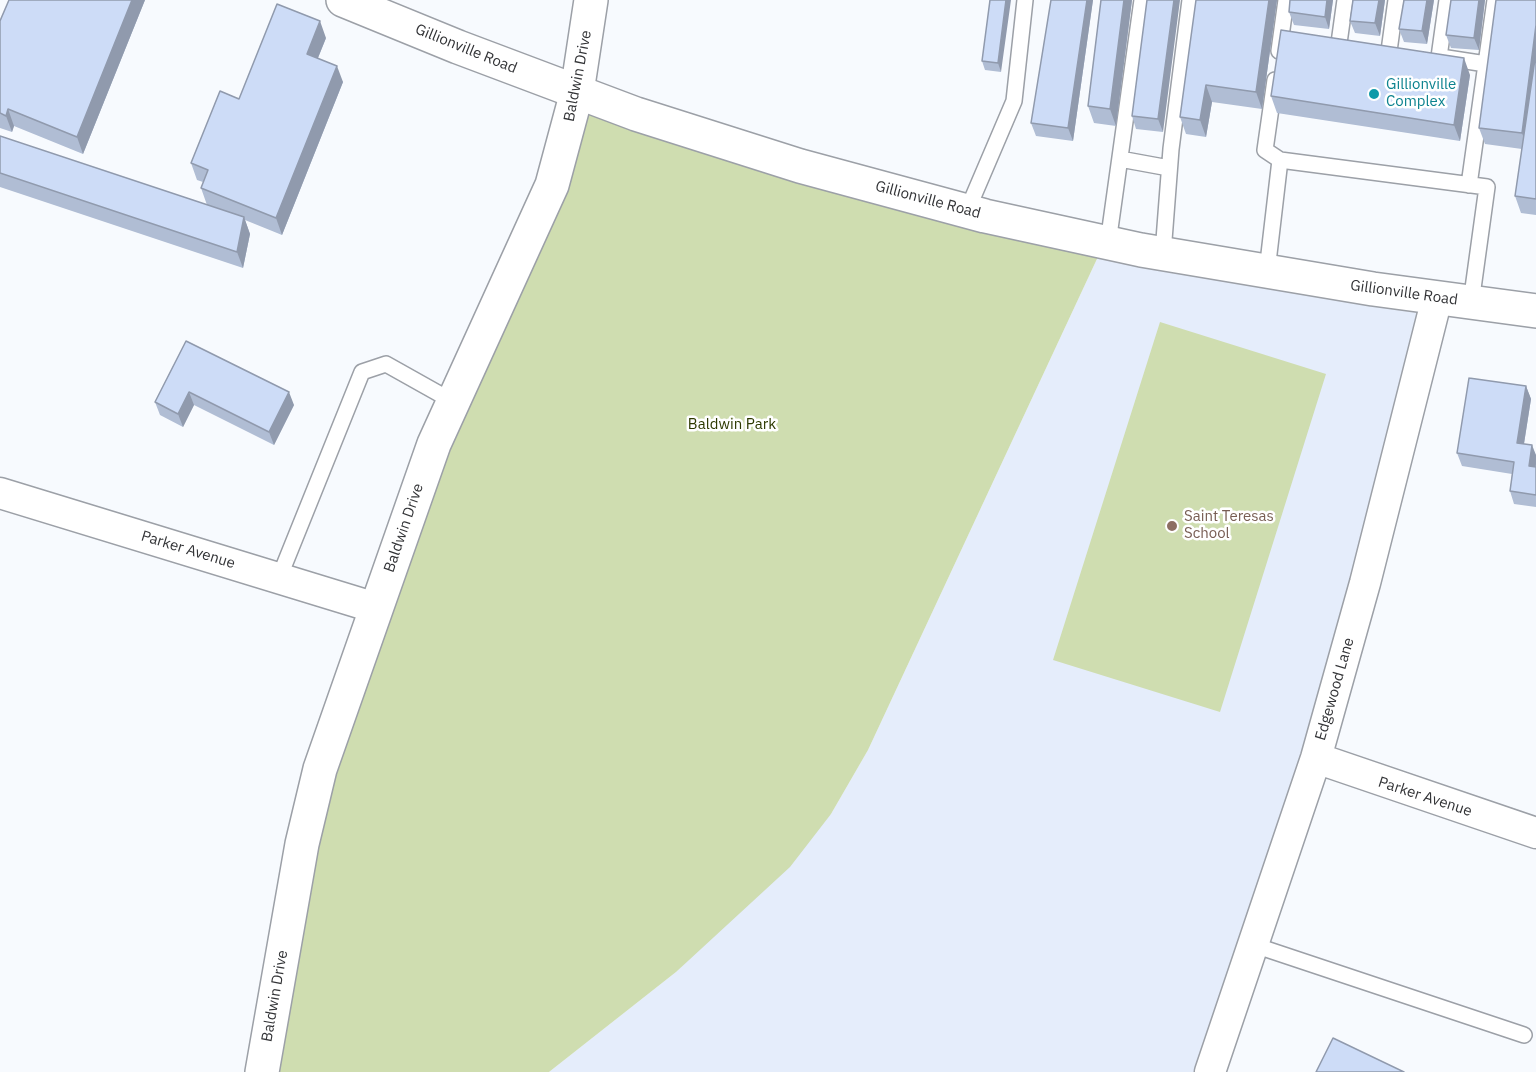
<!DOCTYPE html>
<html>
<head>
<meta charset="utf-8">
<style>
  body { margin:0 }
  canvas { display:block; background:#f7fafe }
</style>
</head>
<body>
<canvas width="1536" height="1072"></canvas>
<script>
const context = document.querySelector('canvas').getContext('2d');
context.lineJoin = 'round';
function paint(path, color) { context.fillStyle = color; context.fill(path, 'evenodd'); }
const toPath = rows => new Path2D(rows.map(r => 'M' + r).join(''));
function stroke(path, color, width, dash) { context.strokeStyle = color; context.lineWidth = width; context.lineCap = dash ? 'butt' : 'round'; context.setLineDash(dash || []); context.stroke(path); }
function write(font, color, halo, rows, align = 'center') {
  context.font = font + ' "IBM Plex Sans",sans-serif'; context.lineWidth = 5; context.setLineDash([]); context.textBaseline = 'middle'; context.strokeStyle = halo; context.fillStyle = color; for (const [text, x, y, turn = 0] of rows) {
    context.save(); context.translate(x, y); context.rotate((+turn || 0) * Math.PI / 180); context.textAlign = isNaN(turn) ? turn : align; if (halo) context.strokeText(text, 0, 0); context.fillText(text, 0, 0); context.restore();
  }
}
paint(toPath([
  [1103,246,1432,301,1308,763,1204,1072,549,1072,676,972,831,814,868,750]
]), '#e5edfb');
paint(toPath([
  [578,96,1103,246,868,750,831,814,790,867,676,972,549,1072,264,1072,304,844],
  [1160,322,1326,374,1220,712,1053,660]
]), '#cfddb0');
const service = toPath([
  [1339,43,1345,0],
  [1279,51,1286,0],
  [1389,51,1396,0],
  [1439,57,1447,0],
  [1447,58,1486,64],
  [1275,80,1265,150,1280,160],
  [1120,159,1169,168],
  [1469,185,1495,0],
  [967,211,1014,101,1025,0],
  [1108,243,1142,0],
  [1163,253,1171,149,1190,0],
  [1267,271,1280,160,1487,187,1471,303],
  [279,578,362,372,386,364,452,401],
  [1254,945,1524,1035]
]);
const minor = toPath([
  [0,493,376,608],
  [1316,758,1536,833],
  [1210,1072,1316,758,1365,583,1437,298]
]);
const tertiary = toPath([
  [262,1072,302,844,320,769,434,444,552,185,577,92,591,0]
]);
const secondary = toPath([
  [343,0,458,47,636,114,800,166,985,216,1141,250,1373,289,1536,311]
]);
stroke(service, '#9ca0a7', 18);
stroke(minor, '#9ca0a7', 33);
stroke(tertiary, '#9ca0a7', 36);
stroke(secondary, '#9ca0a7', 36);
stroke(service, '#fff', 15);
stroke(minor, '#fff', 30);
stroke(tertiary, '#fff', 33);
stroke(secondary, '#fff', 33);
paint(toPath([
  [9,0,145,0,83,154,14,126,12,132,0,128,0,21],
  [990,0,1001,72,985,70,982,61],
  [1051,0,1093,0,1073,141,1036,136,1031,123],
  [1101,0,1132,0,1116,126,1094,123,1088,106],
  [1147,0,1163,132,1136,129,1132,116],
  [1196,0,1277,0,1262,109,1212,102,1206,137,1186,134,1180,117],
  [1333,0,1329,29,1294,25,1289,12],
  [1353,0,1385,0,1380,36,1355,33,1350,21],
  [1434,0,1427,44,1404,42,1399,29],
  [1451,0,1485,0,1479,50,1451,48,1446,35],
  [1536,0,1536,215,1521,213,1515,196,1522,149,1485,144,1479,128],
  [326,38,318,58,343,82,282,235,245,220,250,234,243,268,0,187,0,136,207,205,201,188,203,182,197,180,191,163,239,99],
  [1470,75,1460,141,1277,113,1271,96],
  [186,341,294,405,274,445,194,405,183,427,160,415,155,402],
  [1526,386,1531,399,1524,444,1536,455,1536,507,1514,504,1510,491,1512,474,1462,466,1457,453]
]), '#b0bdd4');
paint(toPath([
  [132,0,145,0,83,154,77,137],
  [1006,0,1011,0,1001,72,998,63],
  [1087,0,1093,0,1073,141,1068,128],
  [1124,0,1132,0,1116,126,1110,109],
  [1174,0,1180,0,1163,132,1158,119],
  [1269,0,1277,0,1262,109,1256,92],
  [1327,0,1333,0,1329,29,1325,17],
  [1379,0,1385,0,1380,36,1375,23],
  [1427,0,1434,0,1427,44,1422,31],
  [1479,0,1485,0,1479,50,1474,38],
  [320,21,326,38,313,70,307,54],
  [1536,25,1536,87,1528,150,1522,133],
  [1464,58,1470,75,1460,141,1454,125],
  [337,66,343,82,282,235,276,218],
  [1206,85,1212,102,1206,137,1200,120],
  [8,109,14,126,12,132,6,116],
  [244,217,250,234,243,268,237,252],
  [1526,386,1531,399,1522,456,1517,443],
  [189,392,194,405,183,427,178,414],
  [289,392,294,405,274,445,269,432],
  [1532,445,1536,455,1536,464,1534,479,1529,466]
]), '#909aad');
const building = toPath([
  [9,0,132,0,77,137,8,109,6,116,0,113,0,21,9,0],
  [990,0,1006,0,998,63,982,61,990,0],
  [1051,0,1087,0,1068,128,1031,123,1051,0],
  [1101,0,1124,0,1110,109,1088,106,1101,0],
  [1147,0,1174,0,1158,119,1132,116,1147,0],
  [1196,0,1269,0,1256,92,1206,85,1200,120,1180,117,1196,0],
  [1290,0,1327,0,1325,17,1289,12,1290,0],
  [1353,0,1379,0,1375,23,1350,21,1353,0],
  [1404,0,1427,0,1422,31,1399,29,1404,0],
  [1451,0,1479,0,1474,38,1446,35,1451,0],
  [1496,0,1536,0,1536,25,1522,133,1479,128,1496,0],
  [277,4,320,21,307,54,337,66,276,218,201,188,208,170,191,163,220,91,239,99,277,4],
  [1281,30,1464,58,1454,125,1271,96,1281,30],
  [1536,52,1536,199,1515,196,1536,52],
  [0,136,244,217,237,252,0,173,0,136],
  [186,341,289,392,269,432,189,392,178,414,155,402,186,341],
  [1469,378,1526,386,1517,443,1532,445,1529,466,1536,467,1536,495,1510,491,1514,462,1457,453,1469,378],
  [1333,1038,1404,1072,1316,1072,1333,1038]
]);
paint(building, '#cddcf7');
stroke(building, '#909aad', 1.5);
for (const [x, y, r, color] of [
  [1374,94,6,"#0f9aa8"],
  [1172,526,6,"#8d6e63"]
]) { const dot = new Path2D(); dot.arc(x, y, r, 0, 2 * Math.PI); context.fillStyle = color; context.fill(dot); stroke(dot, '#fff', 2); }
write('15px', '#333437', '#fff', [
  ["Gillionville Road",466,49,22],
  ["Baldwin Drive",578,76,-79],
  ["Gillionville Road",928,200,15],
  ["Gillionville Road",1404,293,8],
  ["Baldwin Drive",404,528,-71],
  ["Parker Avenue",188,550,17],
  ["Edgewood Lane",1335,689,-74],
  ["Parker Avenue",1425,797,18],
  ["Baldwin Drive",275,996,-80]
]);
write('15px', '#0d838f', '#fff', [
  ["Gillionville",1386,85],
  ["Complex",1386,102]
], 'left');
write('15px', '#2d3900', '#fff', [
  ["Baldwin Park",732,425]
]);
write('15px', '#785e54', '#fff', [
  ["Saint Teresas",1184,517],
  ["School",1184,534]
], 'left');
</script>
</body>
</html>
